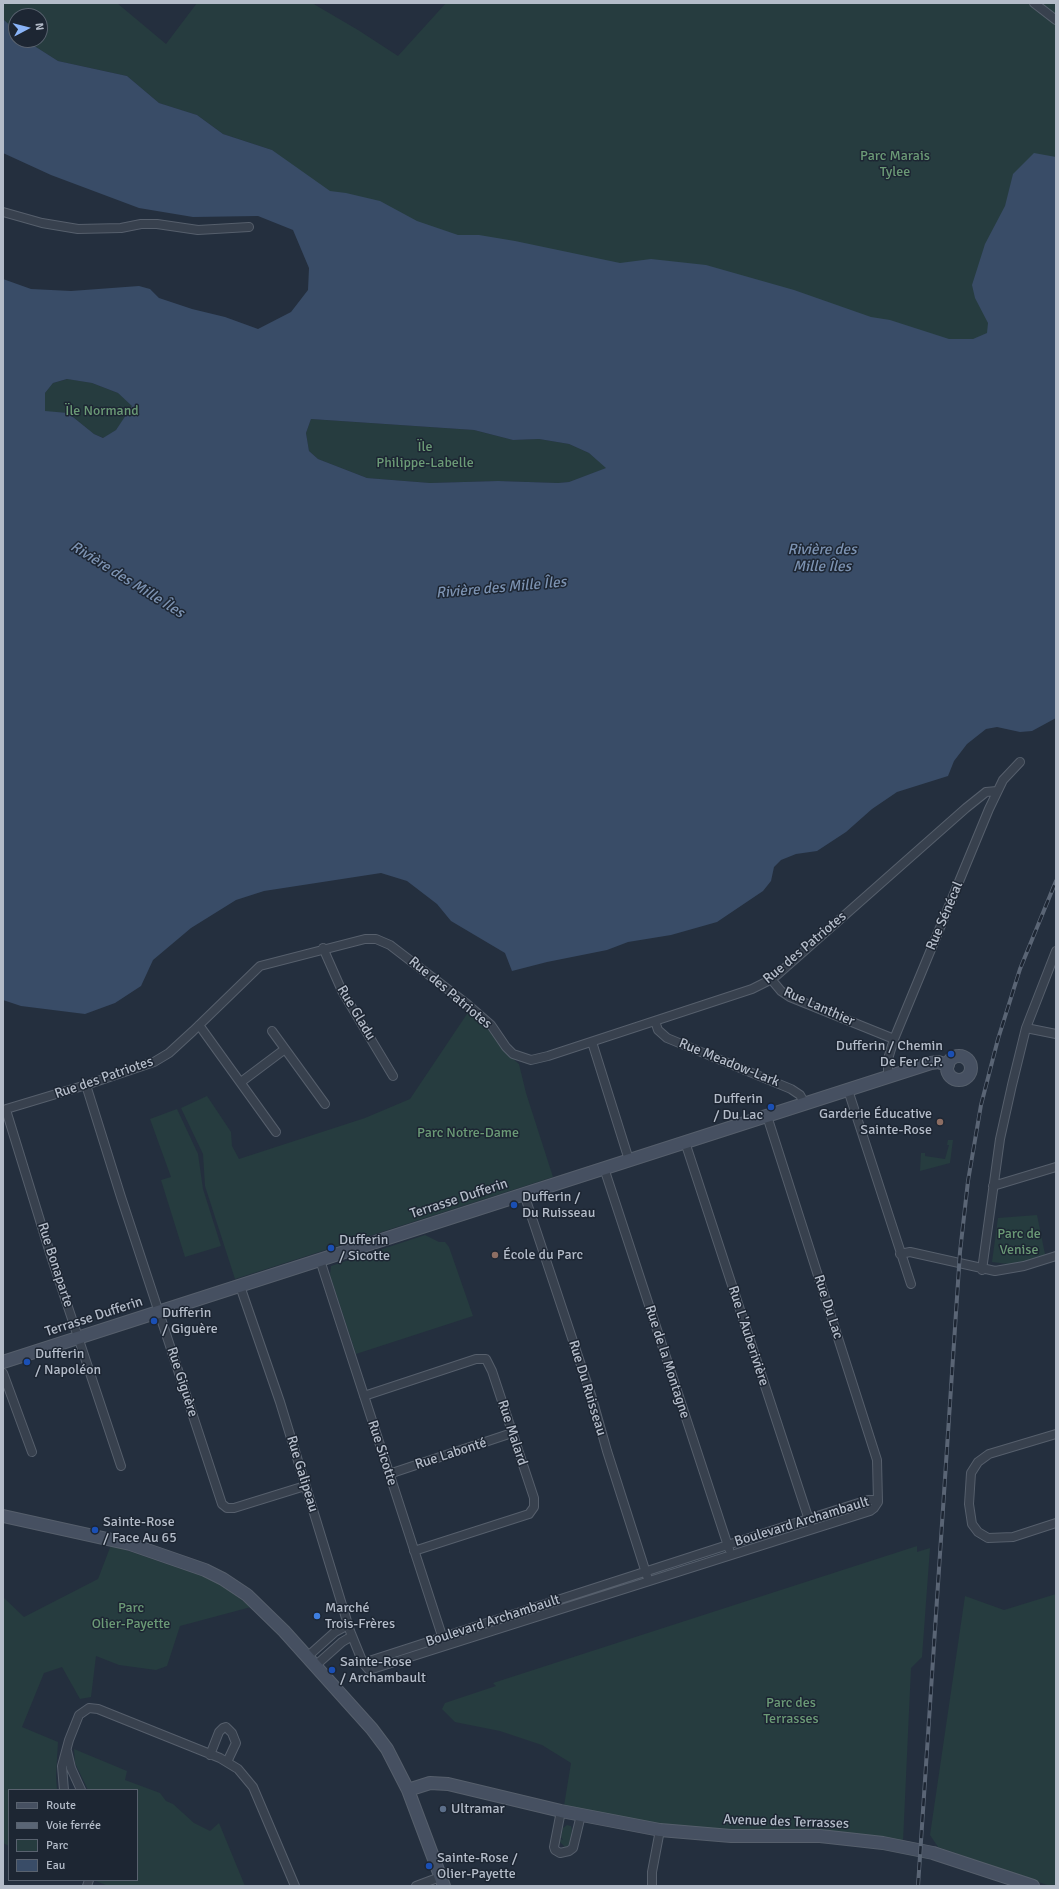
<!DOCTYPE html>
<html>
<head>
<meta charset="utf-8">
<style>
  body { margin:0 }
  #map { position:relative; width:1059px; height:1889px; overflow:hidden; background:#242f3e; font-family:Signika,sans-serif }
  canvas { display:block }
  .frame { position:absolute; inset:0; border:4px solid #b4bcc9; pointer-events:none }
  .legend { position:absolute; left:8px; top:1789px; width:130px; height:92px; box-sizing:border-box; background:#1d2633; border:1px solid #59626f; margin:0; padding:5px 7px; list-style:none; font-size:12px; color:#b4bcc9 }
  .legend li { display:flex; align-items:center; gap:8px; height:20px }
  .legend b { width:20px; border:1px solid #59626f }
  .north { position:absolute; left:8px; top:8px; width:40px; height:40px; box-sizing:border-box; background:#1d2633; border:1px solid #59626f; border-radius:50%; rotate:83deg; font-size:11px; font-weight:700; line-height:16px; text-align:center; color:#b4bcc9 }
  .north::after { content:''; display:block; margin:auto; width:14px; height:18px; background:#8ab4f8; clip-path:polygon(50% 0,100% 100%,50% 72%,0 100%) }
</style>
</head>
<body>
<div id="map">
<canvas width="1059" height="1889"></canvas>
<div class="frame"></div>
<ul class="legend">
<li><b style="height:5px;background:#465061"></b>Route</li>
<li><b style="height:5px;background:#5a6575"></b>Voie ferrée</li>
<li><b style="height:11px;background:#263c3f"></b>Parc</li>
<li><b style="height:11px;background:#394c67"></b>Eau</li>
</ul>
<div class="north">N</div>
</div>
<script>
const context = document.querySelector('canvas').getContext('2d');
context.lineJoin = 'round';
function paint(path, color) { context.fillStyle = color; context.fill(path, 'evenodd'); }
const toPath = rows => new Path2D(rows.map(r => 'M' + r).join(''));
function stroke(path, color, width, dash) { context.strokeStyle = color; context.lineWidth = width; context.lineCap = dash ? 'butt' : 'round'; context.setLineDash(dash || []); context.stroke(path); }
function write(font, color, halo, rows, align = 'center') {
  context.font = font + ' Signika,sans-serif'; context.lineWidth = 3; context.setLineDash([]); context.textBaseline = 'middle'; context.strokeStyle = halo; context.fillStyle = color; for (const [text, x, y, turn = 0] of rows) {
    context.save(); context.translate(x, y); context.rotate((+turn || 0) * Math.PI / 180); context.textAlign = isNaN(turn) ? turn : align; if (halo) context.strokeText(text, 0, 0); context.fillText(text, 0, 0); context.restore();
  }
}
paint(toPath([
  [3,3,117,3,166,44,197,3,312,3,358,30,398,56,446,3,1056,3,1056,334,996,350,434,234,326,199,272,150,223,134,197,115,159,103,127,76,58,61,25,40,40,40,40,16,16,16,16,31,3,19],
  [68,379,92,383,118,393,133,406,116,430,104,438,94,434,68,413,45,412,45,393,53,383],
  [311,419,474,430,513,440,539,439,569,444,589,453,607,468,569,482,558,483,498,481,430,483,367,478,318,459,309,451,306,433],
  [469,1011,485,1025,506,1053,519,1064,526,1093,553,1177,235,1279,205,1186,203,1154,181,1108,207,1096,231,1132,232,1146,239,1159,365,1118,410,1099],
  [177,1109,198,1154,203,1189,221,1246,185,1257,161,1180,171,1177,150,1119],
  [948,1140,953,1140,950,1163,920,1171,921,1153,925,1153,925,1156,945,1159,949,1145,947,1145],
  [1037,1215,1046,1259,1024,1266,992,1262,998,1218],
  [425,1235,439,1242,445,1242,449,1247,473,1316,356,1354,330,1275,331,1266],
  [111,1545,202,1576,223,1586,251,1607,180,1626,167,1666,156,1670,119,1665,96,1656,91,1697,80,1699,62,1667,44,1673,22,1727,58,1742,56,1776,57,1790,9,1790,9,1846,3,1843,3,1597,24,1617,98,1579],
  [917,1546,917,1552,930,1548,922,1657,911,1668,903,1842,807,1830,741,1831,694,1828,650,1822,564,1806,571,1763,542,1745,500,1731,455,1722,442,1709,445,1703,496,1686,493,1683],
  [1056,1594,1056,1886,1050,1886,938,1847,930,1835,965,1596,1004,1610],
  [74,1749,127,1771,125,1780,160,1793,166,1801,173,1804,194,1823,210,1831,219,1823,245,1886,108,1886,96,1881,137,1880,137,1790,88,1790,75,1763],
  [567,1825,571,1826,572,1830,569,1845,565,1847,560,1842,560,1839,563,1840,561,1837,563,1828]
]), '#263c3f');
paint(toPath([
  [3,19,16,31,16,40,25,40,58,61,127,76,159,103,197,115,223,134,272,150,330,191,346,193,380,201,417,221,458,235,479,235,515,241,620,263,651,259,706,265,794,290,871,317,890,320,949,339,973,339,987,333,988,323,975,298,972,285,985,244,1005,206,1013,174,1034,153,1056,157,1056,718,1032,731,1020,732,997,727,986,729,967,744,954,761,948,776,897,792,872,809,846,832,817,851,796,854,781,860,774,867,771,881,763,891,717,922,671,935,628,942,607,950,547,962,512,971,505,953,451,921,437,904,407,881,381,873,264,891,236,900,191,928,153,960,141,986,115,1003,85,1014,21,1006,3,1000,3,279,31,289,71,291,139,286,150,289,159,298,192,309,225,317,258,329,291,312,308,290,309,268,293,230,258,216,193,217,139,208,51,175,3,153],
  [67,379,92,383,118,393,132,406,116,430,103,438,94,434,68,413,45,411,45,393,53,383],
  [311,419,474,430,513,440,539,439,569,444,589,453,606,468,569,482,558,483,498,481,430,483,367,478,318,459,309,451,306,433]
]), '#394c67');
const street = toPath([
  [1034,3,1056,20],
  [3,212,42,223,78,229,121,228,141,224,157,224,198,230,249,227],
  [323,948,342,991,393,1076],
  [771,979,781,991,790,997,894,1039],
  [655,1021,658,1030,667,1038,791,1089,800,1095,805,1104],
  [199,1025,276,1132],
  [1026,1028,1056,1034],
  [272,1031,325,1104],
  [592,1042,629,1160],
  [888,1077,888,1059,894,1039,989,809,1003,780,1020,762],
  [241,1082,285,1049],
  [86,1085,121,1197,222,1504,227,1508,234,1508,305,1486],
  [848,1090,911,1284],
  [3,1110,86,1085,154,1062,169,1053,193,1031,260,966,365,939,376,939,390,945,467,1004,491,1025,506,1047,513,1054,531,1060,548,1056,752,989,766,982,777,975,966,808,986,792,997,791],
  [6,1110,50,1253,121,1466],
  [685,1142,810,1523],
  [604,1168,729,1549],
  [993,1186,1056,1167],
  [524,1194,592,1398,607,1451,647,1576],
  [900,1254,910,1252,995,1271,1024,1266,1056,1256],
  [320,1260,444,1642],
  [982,1270,1000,1139,1012,1085,1026,1028,1056,951],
  [240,1286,280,1402,350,1631,363,1663,369,1670,870,1511,874,1508,878,1502,877,1460,767,1116],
  [3,1373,32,1452],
  [364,1396,476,1359,486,1359,492,1371,534,1498,534,1507,529,1514,414,1551],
  [1056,1434,989,1454,978,1462,971,1473,969,1504,972,1524,978,1532,988,1538,1013,1537,1056,1523],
  [389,1474,512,1433],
  [307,1657,335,1632,348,1625],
  [363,1663,808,1519,868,1500,878,1500],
  [315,1666,342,1642,352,1636],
  [67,1751,71,1768,81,1790],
  [210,1755,219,1732,223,1728,226,1727,232,1733,236,1743,227,1762],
  [64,1790,62,1766,69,1740,79,1715,89,1708,98,1709,220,1758,238,1769,253,1787,295,1886],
  [561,1811,554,1847,555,1850,560,1853,569,1851,573,1848,581,1815],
  [87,1886,89,1880],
  [416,1886,440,1877],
  [652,1886,652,1872,660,1830]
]);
const secondary = toPath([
  '947 1068a12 12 0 1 1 24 0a12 12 0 1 1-24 0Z',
  [3,1362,931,1063,938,1062,948,1065],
  [3,1516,130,1544,205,1570,223,1579,247,1595,284,1631,372,1729,387,1749,408,1790,444,1886],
  [408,1790,430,1783,448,1784,561,1811,660,1830,731,1836,820,1836,883,1843,933,1853,1033,1886]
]);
stroke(street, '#565f6c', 10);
stroke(secondary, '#565f6c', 14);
stroke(street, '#38414e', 8);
stroke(secondary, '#465061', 12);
const rail = toPath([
  [918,1886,960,1252,968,1181,981,1105,998,1039,1020,969,1056,881]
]);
stroke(rail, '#5a6575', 4);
stroke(rail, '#1d2633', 2.5, [8]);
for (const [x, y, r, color] of [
  [951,1054,4,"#1a4fb4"],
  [771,1107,4,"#1a4fb4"],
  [940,1122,4,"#8d6e63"],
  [514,1205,4,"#1a4fb4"],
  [331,1248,4,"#1a4fb4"],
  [495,1255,4,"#8d6e63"],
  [154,1321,4,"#1a4fb4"],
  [27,1362,4,"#1a4fb4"],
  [95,1530,4,"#1a4fb4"],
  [317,1616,4,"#3f7fe0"],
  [332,1670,4,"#1a4fb4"],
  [443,1809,4,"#5c6f8a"],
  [429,1866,4,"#1a4fb4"]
]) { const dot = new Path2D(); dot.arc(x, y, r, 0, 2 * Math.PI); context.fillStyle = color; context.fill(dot); stroke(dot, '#1d2633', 1.5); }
write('14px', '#6b9a76', '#1d2633', [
  ["Parc Marais",895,156],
  ["Tylee",895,172],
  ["Ïle Normand",102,411],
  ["Ïle",425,447],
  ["Philippe-Labelle",425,463],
  ["Parc Notre-Dame",468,1133],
  ["Parc de",1019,1234],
  ["Venise",1019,1250],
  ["Parc",131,1608],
  ["Olier-Payette",131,1624],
  ["Parc des",791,1703],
  ["Terrasses",791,1719]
]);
write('14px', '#b4bcc9', '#1d2633', [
  ["Rue Sénécal",945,916,-67],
  ["Rue des Patriotes",805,948,-40],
  ["Rue des Patriotes",450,993,40],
  ["Rue Lanthier",819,1007,24],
  ["Rue Gladu",356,1013,59],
  ["Rue Meadow-Lark",729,1063,22],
  ["Rue des Patriotes",104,1078,-19],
  ["Terrasse Dufferin",459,1199,-18],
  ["Rue Bonaparte",55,1265,72],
  ["Rue Du Lac",828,1307,72],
  ["Terrasse Dufferin",94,1317,-18],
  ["Rue L'Auberivière",748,1336,72],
  ["Rue de la Montagne",667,1362,72],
  ["Rue Giguère",182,1382,72],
  ["Rue Du Ruisseau",587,1388,73],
  ["Rue Malard",512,1433,72],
  ["Rue Sicotte",382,1453,72],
  ["Rue Labonté",451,1454,-18],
  ["Rue Galipeau",302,1474,73],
  ["Boulevard Archambault",802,1522,-17],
  ["Boulevard Archambault",493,1621,-18],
  ["Avenue des Terrasses",786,1822,2]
]);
write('14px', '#b4bcc9', '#1d2633', [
  ["Dufferin / Chemin",943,1046,"right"],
  ["De Fer C.P.",943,1062,"right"],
  ["Dufferin",763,1099,"right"],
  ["/ Du Lac",763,1115,"right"],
  ["Garderie Éducative",932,1114,"right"],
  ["Sainte-Rose",932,1130,"right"],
  ["Dufferin /",522,1197],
  ["Du Ruisseau",522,1213],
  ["Dufferin",339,1240],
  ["/ Sicotte",339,1256],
  ["École du Parc",503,1255],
  ["Dufferin",162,1313],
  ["/ Giguère",162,1329],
  ["Dufferin",35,1354],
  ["/ Napoléon",35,1370],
  ["Sainte-Rose",103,1522],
  ["/ Face Au 65",103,1538],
  ["Marché",325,1608],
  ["Trois-Frères",325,1624],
  ["Sainte-Rose",340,1662],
  ["/ Archambault",340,1678],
  ["Ultramar",451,1809],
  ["Sainte-Rose /",437,1858],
  ["Olier-Payette",437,1874]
], 'left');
write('italic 15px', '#7c92b1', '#1d2633', [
  ["Rivière des",822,550],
  ["Mille Îles",822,567],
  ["Rivière des Mille Îles",127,580,32],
  ["Rivière des Mille Îles",501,588,-5]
]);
</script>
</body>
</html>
